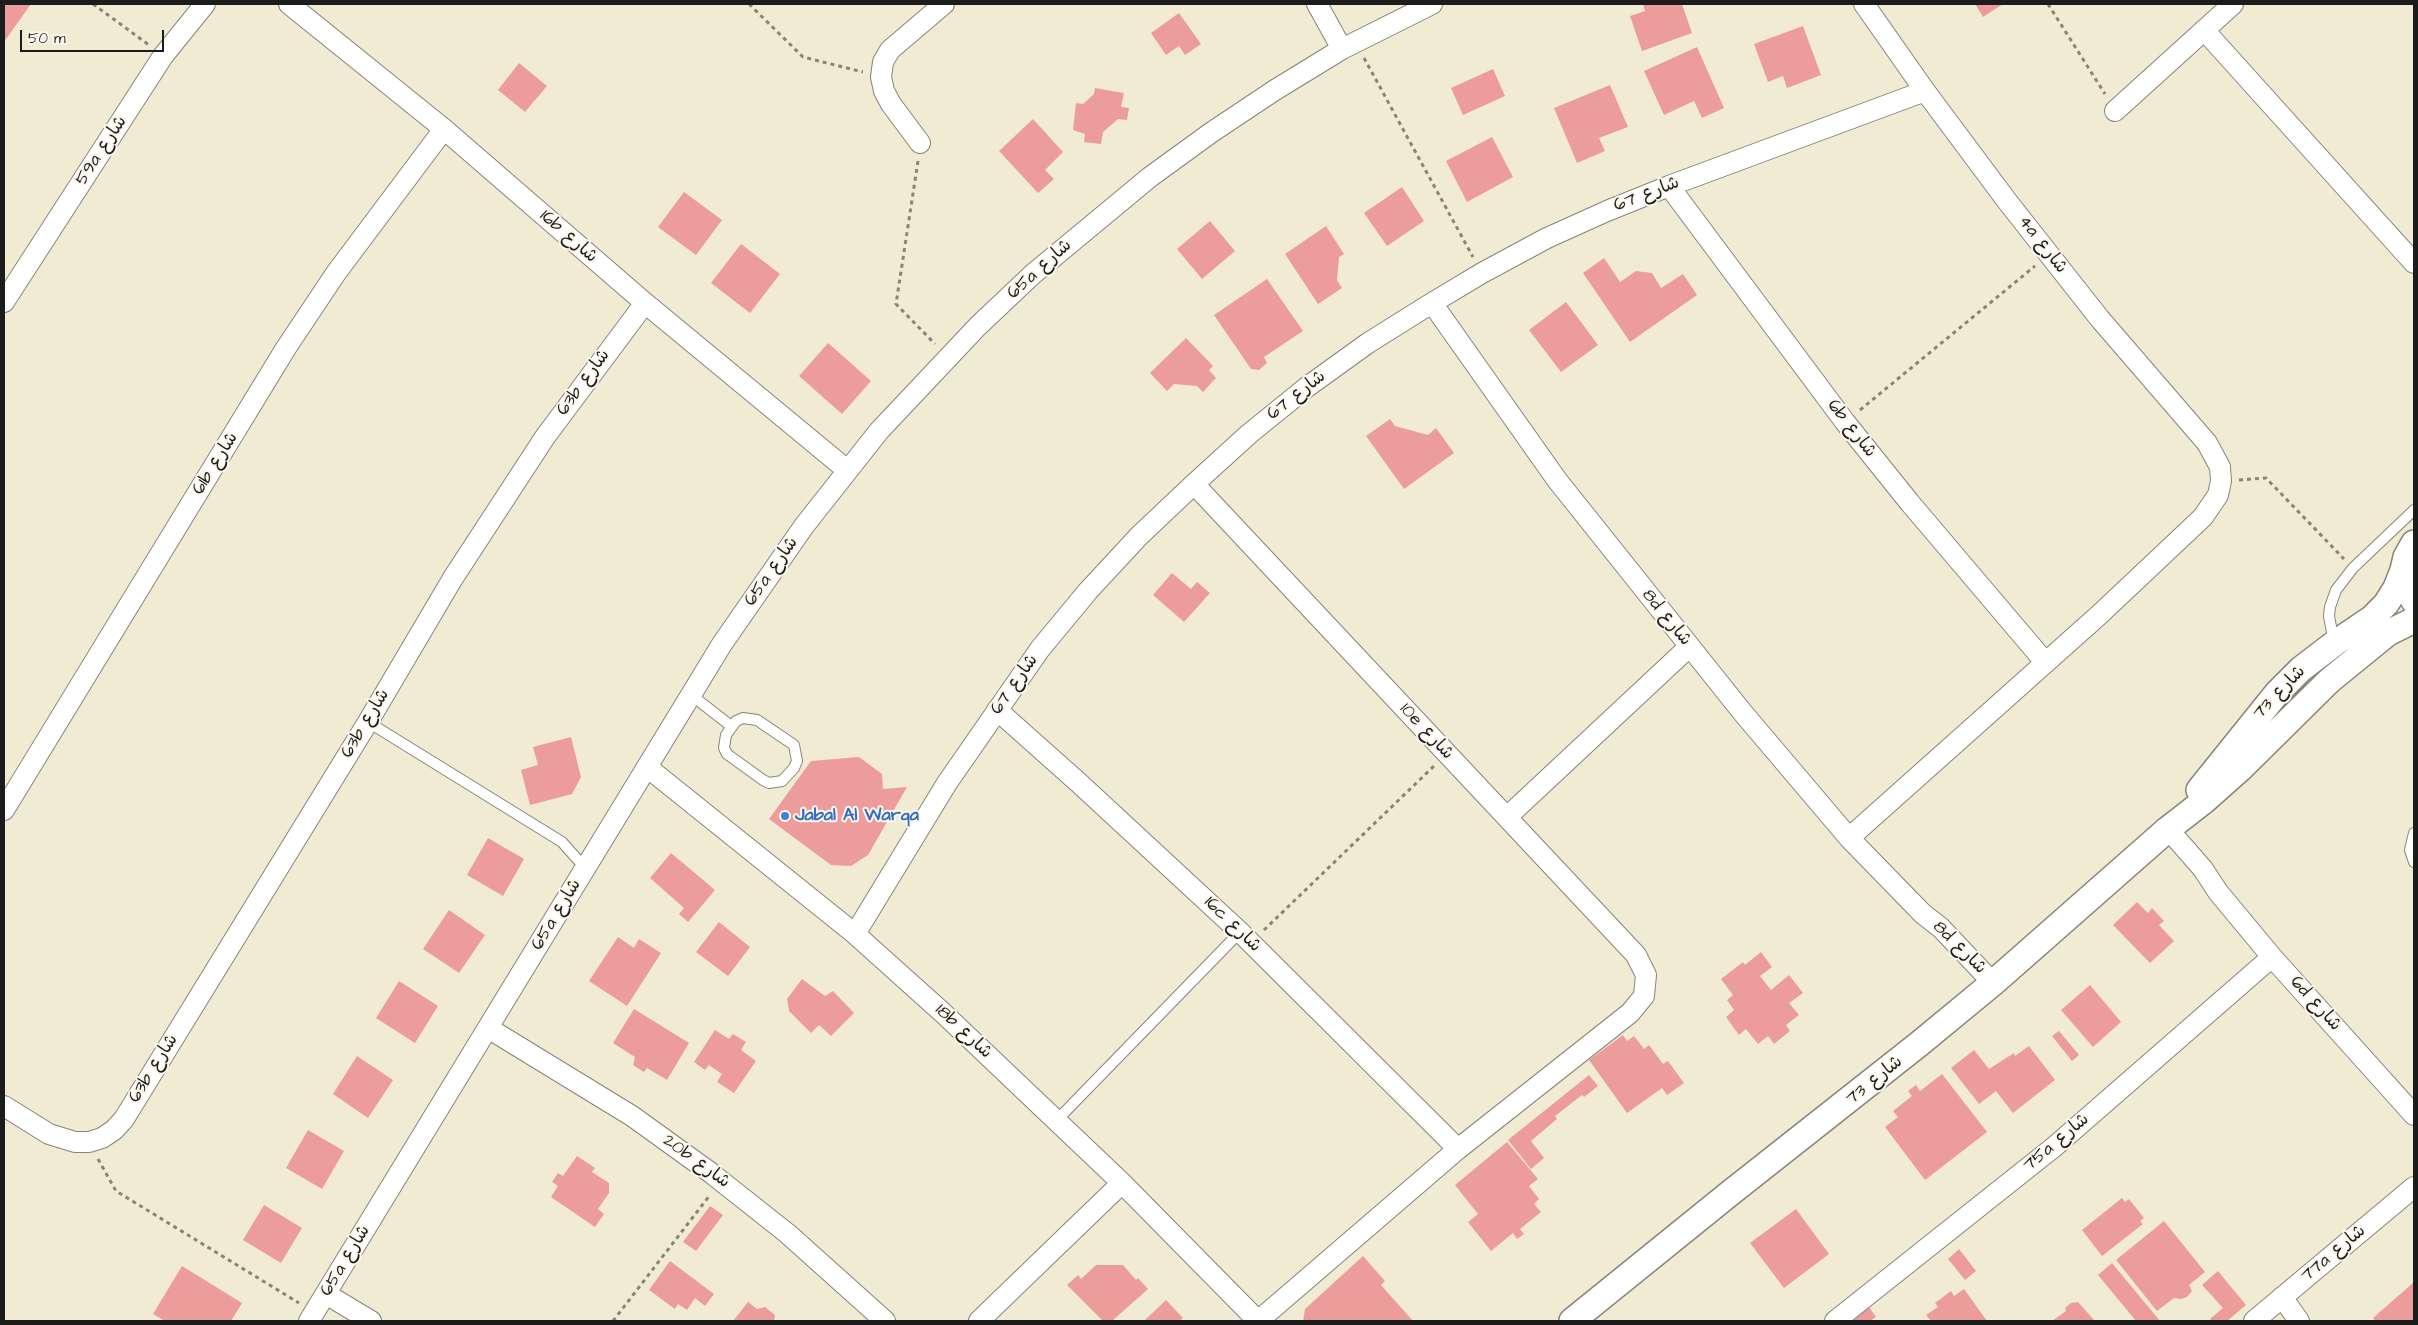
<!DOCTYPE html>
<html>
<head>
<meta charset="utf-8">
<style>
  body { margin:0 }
  #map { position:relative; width:2418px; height:1325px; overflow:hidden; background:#f2ebd3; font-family:"Architects Daughter",sans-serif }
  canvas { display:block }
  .frame { position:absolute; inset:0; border:5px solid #1c1c1c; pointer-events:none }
  .scale { position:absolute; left:20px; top:30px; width:144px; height:22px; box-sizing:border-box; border:2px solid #1c1c1c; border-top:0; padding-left:6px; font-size:15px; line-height:18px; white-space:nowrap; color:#1c1c1c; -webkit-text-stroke:4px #fbf7ec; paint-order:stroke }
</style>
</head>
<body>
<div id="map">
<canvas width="2418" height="1325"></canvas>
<div class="frame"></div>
<div class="scale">50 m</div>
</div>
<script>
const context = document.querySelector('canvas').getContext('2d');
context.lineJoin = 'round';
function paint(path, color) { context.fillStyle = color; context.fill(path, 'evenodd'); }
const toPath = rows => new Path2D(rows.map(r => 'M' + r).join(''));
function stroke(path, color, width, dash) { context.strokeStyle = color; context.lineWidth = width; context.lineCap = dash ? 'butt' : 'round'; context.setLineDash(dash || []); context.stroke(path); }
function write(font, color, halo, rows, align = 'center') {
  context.font = font + ' "Architects Daughter","Playpen Sans Arabic",sans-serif'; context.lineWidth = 4; context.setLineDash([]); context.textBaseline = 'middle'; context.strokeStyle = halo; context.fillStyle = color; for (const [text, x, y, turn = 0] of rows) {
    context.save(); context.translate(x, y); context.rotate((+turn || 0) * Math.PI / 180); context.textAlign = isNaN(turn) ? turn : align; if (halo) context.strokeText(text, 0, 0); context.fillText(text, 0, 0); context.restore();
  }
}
paint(toPath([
  [4,4,31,4,4,42],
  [1643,4,1682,4,1692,33,1642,51,1630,16,1645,11],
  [1975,4,2003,4,1983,17],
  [1179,13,1201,44,1185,55,1179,46,1166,55,1151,33],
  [1803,26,1821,75,1787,88,1783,76,1768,82,1754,44],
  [1697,47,1724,108,1702,118,1694,101,1664,115,1644,71],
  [519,63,547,86,525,112,498,90],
  [1493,69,1505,96,1463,115,1451,88],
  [1610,85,1628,127,1599,138,1605,151,1577,163,1554,108],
  [1095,88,1124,93,1121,107,1129,108,1127,120,1118,119,1103,132,1101,144,1084,142,1085,134,1073,130,1076,103,1083,104,1094,94],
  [1033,119,1063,152,1045,170,1054,179,1038,193,999,151],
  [1492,137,1513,177,1467,202,1446,161],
  [1402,187,1424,221,1387,246,1364,213],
  [684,192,722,220,696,255,658,227],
  [1210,221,1235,251,1202,279,1177,249],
  [1326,226,1344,254,1339,257,1337,280,1342,288,1318,304,1285,254],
  [741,244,780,274,750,313,711,283],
  [1604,258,1620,282,1636,271,1652,273,1661,288,1683,274,1697,295,1630,342,1583,273],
  [1267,279,1303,331,1264,357,1267,363,1259,370,1251,369,1214,315],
  [1566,302,1598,345,1561,372,1529,330],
  [1186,338,1213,366,1209,370,1216,378,1203,392,1197,386,1174,384,1167,391,1150,373],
  [828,343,871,381,842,414,799,376],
  [1390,419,1395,426,1428,435,1436,428,1454,453,1404,489,1366,436],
  [1172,573,1191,589,1197,582,1210,593,1184,622,1153,595],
  [571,737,581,777,572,794,530,805,521,770,538,765,533,747],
  [859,757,882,774,883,789,907,787,868,855,851,866,831,865,769,819,811,761],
  [488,838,524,859,503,896,467,875],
  [671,853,715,890,688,922,679,914,684,908,650,878],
  [2137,902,2148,913,2152,908,2164,921,2159,925,2174,941,2150,963,2113,925],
  [449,910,485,935,459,973,423,949],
  [719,922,750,947,728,976,696,952],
  [618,937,634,948,639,939,661,953,627,1006,589,981],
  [1761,952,1772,967,1760,976,1771,990,1789,975,1803,993,1789,1003,1799,1015,1786,1025,1790,1031,1774,1044,1768,1036,1758,1044,1746,1029,1739,1035,1726,1017,1734,1010,1727,1000,1733,995,1721,979,1743,962,1745,965],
  [802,979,825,996,833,991,854,1013,831,1036,819,1025,811,1033,789,1011,787,999],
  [399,981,438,1006,415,1043,376,1018],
  [2090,985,2121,1022,2093,1047,2061,1010],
  [634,1009,689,1043,667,1080,647,1068,644,1072,633,1065,635,1057,613,1043],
  [715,1030,729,1039,733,1034,746,1042,741,1050,756,1061,734,1093,717,1082,722,1074,709,1065,705,1070,694,1062],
  [2059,1031,2079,1055,2072,1061,2052,1036],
  [1623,1035,1627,1041,1634,1036,1644,1049,1649,1045,1663,1064,1668,1061,1684,1083,1667,1095,1662,1088,1627,1113,1589,1060],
  [2029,1046,2055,1080,2013,1113,1996,1091,1979,1104,1951,1068,1974,1050,1989,1069,2014,1053,2015,1056],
  [357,1056,393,1080,368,1118,333,1094],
  [1942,1074,1987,1132,1925,1180,1885,1127,1898,1117,1893,1111,1912,1096,1908,1091,1916,1085,1920,1091],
  [1589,1075,1598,1086,1584,1097,1582,1095,1555,1116,1557,1119,1531,1141,1544,1158,1531,1169,1508,1140],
  [308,1130,344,1151,322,1189,286,1168],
  [1507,1142,1538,1179,1529,1186,1539,1199,1534,1204,1541,1212,1520,1229,1524,1234,1517,1239,1513,1233,1491,1251,1468,1222,1478,1214,1455,1185],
  [577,1156,595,1168,592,1172,609,1183,609,1193,598,1209,604,1214,595,1227,551,1197,558,1186,552,1182,558,1173,563,1176],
  [2122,1198,2125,1202,2129,1199,2144,1218,2140,1221,2143,1224,2102,1256,2082,1230],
  [264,1205,302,1228,281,1263,243,1240],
  [710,1206,723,1215,696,1251,683,1242],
  [1796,1209,1829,1254,1784,1288,1750,1243],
  [2164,1221,2205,1272,2189,1285,2192,1291,2187,1297,2181,1299,2174,1298,2157,1311,2116,1260],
  [1959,1249,1976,1271,1965,1280,1948,1259],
  [1363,1256,1385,1281,1381,1285,1413,1321,1303,1321,1305,1309],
  [670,1261,714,1294,705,1306,695,1298,687,1310,678,1304,675,1309,649,1290],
  [2112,1263,2160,1321,2136,1321,2098,1275],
  [1096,1265,1123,1265,1136,1280,1138,1278,1148,1289,1112,1321,1103,1321,1067,1285,1078,1275,1081,1279],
  [182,1266,242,1303,231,1321,165,1321,153,1314],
  [2218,1271,2246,1305,2227,1321,2212,1321,2210,1319,2223,1308,2202,1285],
  [2414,1282,2414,1321,2375,1321,2373,1318],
  [1964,1289,1987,1321,1931,1321,1926,1315,1938,1307,1935,1303,1951,1291,1954,1296],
  [1166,1300,1183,1318,1180,1321,1144,1321],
  [748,1302,757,1309,765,1307,775,1315,774,1321,733,1321],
  [2078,1302,2095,1321,2052,1321,2066,1311,2065,1308,2071,1303],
  [1867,1304,1876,1317,1870,1321,1844,1321]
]), '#ec9d9b');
const service = toPath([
  [2334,643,2329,616,2330,607,2336,590,2353,568,2414,510],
  [690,694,731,726],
  [743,718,757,720,794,745,797,761,794,768,782,781,769,783,763,780,727,754,724,748,726,735,736,721,743,718],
  [368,722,562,842,578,860,587,866],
  [2414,833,2410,850,2414,862],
  [1057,1120,1240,932]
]);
const minor = toPath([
  [289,4,444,129,645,303,847,470],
  [1317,4,1342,49],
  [2204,30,2414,263],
  [2115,111,2233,4],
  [920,143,891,104,884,91,881,77,883,62,890,50,944,4],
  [1669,186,1845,422,1910,503,2045,662],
  [4,302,163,56,205,4],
  [1432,303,1557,480,1743,713,1849,838,1923,914,1941,928,1993,983],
  [1194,484,1636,955,1646,975,1644,996,1630,1013,1458,1149,1258,1321],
  [997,710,1079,783,1240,932,1458,1149],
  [647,767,855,934,943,1013,1122,1183,1258,1321],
  [4,810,286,348,336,273,444,129],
  [1507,817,1689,647],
  [2168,829,2203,869,2218,892,2272,957,2414,1115],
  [1849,838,2099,615,2203,517,2218,495,2221,481,2220,467,2207,443,2100,319,2007,201,1925,91,1864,4],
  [855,934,947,783,1040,649,1088,591,1139,536,1194,484,1249,434,1307,387,1368,343,1432,303,1482,273,1547,238,1607,211,1669,186,1925,91],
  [488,1028,632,1116,711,1173,788,1234,885,1321],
  [4,1106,49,1134,75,1142,89,1142,102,1138,114,1130,124,1119,368,722,453,578,545,437,645,303],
  [326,1294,371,1321],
  [2282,1297,2299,1321],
  [309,1321,722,644,804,526,879,431,978,326,1033,274,1150,177,1212,132,1275,90,1342,49,1432,4],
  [979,1321,1122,1183],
  [1835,1321,2054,1147,2272,957],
  [2254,1321,2414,1187]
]);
const tertiary = toPath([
  [2414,543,2406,557,2403,570,2405,585,2414,601],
  [2199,790,2277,693,2301,669,2335,643,2372,618,2386,604,2396,588,2403,570],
  [1572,1321,1729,1194,1919,1044,1993,983,2168,829,2204,801,2240,769,2329,681,2388,633,2414,620]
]);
stroke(service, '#878478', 12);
stroke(minor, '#878478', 22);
stroke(tertiary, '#878478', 28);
stroke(toPath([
  [93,4,149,45],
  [749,4,803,57,863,72],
  [2048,4,2105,94],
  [1364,58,1473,257],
  [918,161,896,304,935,344],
  [1860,410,2035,266],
  [2239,480,2266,478,2344,559],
  [1264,930,1434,766],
  [98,1159,116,1191,299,1303],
  [613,1321,710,1195]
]), '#878478', 3, [4, 4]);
stroke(service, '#fff', 10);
stroke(minor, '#fff', 20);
stroke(tertiary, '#fff', 25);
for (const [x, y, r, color] of [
  [785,816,5,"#3f7fe0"]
]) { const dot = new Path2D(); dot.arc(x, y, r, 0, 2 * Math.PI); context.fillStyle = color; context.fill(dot); stroke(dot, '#fbf7ec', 2); }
write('18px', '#1c1c1c', '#fbf7ec', [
  ["59a شارع",102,151,-57],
  ["شارع 67",1647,195,-21],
  ["16b شارع",568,237,41],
  ["4a شارع",2042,245,52],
  ["65a شارع",1040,270,-42],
  ["63b شارع",584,383,-54],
  ["شارع 67",1297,396,-38],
  ["6b شارع",1851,429,52],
  ["61b شارع",216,464,-58],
  ["65a شارع",772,572,-55],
  ["8d شارع",1666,618,51],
  ["شارع 67",1015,685,-55],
  ["شارع 73",2280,693,-46],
  ["63b شارع",366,724,-59],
  ["10e شارع",1426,732,47],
  ["65a شارع",557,915,-59],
  ["16c شارع",1232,925,44],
  ["8d شارع",1959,948,45],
  ["6d شارع",2315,1004,48],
  ["18b شارع",963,1032,43],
  ["63b شارع",154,1069,-58],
  ["شارع 73",1875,1081,-39],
  ["75a شارع",2057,1143,-40],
  ["20b شارع",696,1162,36],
  ["77a شارع",2334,1254,-40],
  ["65a شارع",346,1261,-59]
]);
write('bold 18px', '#366cbe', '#fbf7ec', [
  ["Jabal Al Warqa",795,816]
], 'left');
</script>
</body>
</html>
